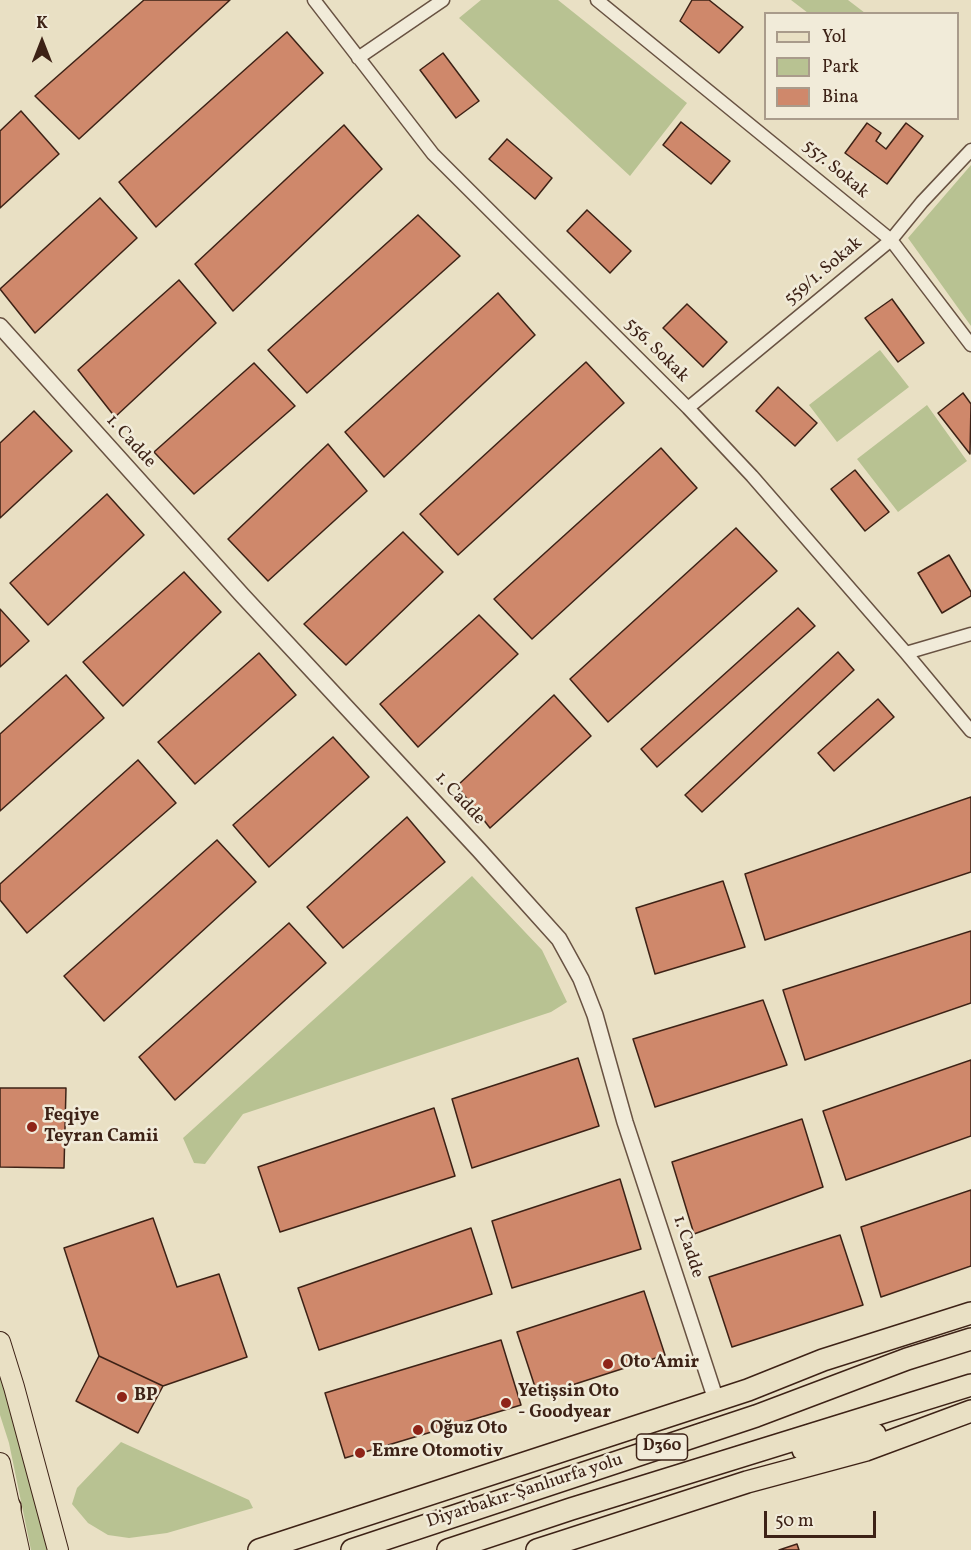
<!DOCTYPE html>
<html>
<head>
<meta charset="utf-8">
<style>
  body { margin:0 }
  #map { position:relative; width:971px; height:1550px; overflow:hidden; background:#e9e0c4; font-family:Vollkorn,serif }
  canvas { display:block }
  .legend { position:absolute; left:764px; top:12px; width:195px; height:108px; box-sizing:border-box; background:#f1ebd9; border:2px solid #a99b8b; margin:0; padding:8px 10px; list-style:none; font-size:18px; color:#3d2216 }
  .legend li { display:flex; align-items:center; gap:12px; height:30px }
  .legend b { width:30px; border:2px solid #a99b8b }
  .north { position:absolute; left:12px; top:12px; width:60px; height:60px; -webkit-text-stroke:4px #f1ebd9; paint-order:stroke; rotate:0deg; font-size:16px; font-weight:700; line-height:24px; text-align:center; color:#3d2216 }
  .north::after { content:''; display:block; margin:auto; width:21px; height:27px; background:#3d2216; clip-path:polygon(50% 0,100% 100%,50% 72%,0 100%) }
  .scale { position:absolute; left:764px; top:1511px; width:112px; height:27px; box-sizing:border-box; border:3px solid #3d2216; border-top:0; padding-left:8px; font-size:18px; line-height:21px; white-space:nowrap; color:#3d2216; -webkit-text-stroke:4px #f1ebd9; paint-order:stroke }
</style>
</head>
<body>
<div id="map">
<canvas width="971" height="1550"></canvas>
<ul class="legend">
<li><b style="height:8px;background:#e9e0c4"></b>Yol</li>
<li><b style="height:16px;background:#b8c292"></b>Park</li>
<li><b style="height:16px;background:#cf886b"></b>Bina</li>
</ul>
<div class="north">K</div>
<div class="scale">50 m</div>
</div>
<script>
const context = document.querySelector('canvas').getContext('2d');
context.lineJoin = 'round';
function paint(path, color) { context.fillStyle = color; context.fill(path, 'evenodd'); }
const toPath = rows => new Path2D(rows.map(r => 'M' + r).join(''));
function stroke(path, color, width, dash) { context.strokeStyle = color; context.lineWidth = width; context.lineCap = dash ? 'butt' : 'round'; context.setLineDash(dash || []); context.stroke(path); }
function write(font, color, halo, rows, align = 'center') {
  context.font = font + ' Vollkorn,serif'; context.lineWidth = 5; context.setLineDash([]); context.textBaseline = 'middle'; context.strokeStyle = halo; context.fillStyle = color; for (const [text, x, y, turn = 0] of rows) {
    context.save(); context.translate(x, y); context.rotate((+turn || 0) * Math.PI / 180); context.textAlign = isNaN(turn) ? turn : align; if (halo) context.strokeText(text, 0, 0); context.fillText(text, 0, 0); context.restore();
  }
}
paint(toPath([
  [481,0,558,0,687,103,630,176,459,18],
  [791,0,848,0,865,13,808,13],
  [971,165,971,326,908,238],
  [880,350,909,387,837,442,809,405],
  [927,405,967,461,898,512,857,459],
  [472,876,542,950,567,1002,551,1012,243,1114,205,1164,194,1163,183,1138],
  [0,1373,18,1428,47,1550,31,1550,9,1443,0,1415],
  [121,1442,249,1500,253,1508,167,1533,129,1538,108,1535,88,1523,72,1504,77,1488]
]), '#b8c292');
const building = toPath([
  [144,0,230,0,79,139,35,96,144,0],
  [692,0,709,0,743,27,719,53,680,21,692,0],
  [287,32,323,73,156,227,119,182,287,32],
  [443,53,479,101,456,118,420,70,443,53],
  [21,111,59,154,0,208,0,131,21,111],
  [681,122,730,161,711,184,663,145,681,122],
  [867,123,881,133,876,141,886,149,906,123,923,136,887,184,845,153,867,123],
  [344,125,382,169,233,311,195,264,344,125],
  [507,139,552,178,535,199,489,159,507,139],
  [100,198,137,238,35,333,0,289,100,198],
  [587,210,631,251,610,273,567,231,587,210],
  [418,215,460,256,307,393,268,350,418,215],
  [179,280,216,323,115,417,78,370,179,280],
  [498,293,535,335,384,477,345,432,498,293],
  [892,299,924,343,898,362,865,318,892,299],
  [687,304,727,342,703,367,663,328,687,304],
  [586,362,624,403,458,555,420,514,586,362],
  [254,363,295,406,194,494,154,452,254,363],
  [778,387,817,423,795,446,756,411,778,387],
  [963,393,971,404,970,454,938,413,963,393],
  [34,411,72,451,0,518,0,443,34,411],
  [328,444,367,491,268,581,228,539,328,444],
  [661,448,697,488,532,639,494,599,661,448],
  [855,470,889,512,865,531,831,489,855,470],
  [107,494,144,535,48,625,10,583,107,494],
  [736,528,777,571,608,722,570,679,736,528],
  [403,532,443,572,346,665,304,624,403,532],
  [949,555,971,592,971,596,942,613,918,573,949,555],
  [184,572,221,612,123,706,83,662,184,572],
  [798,608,815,626,657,767,641,749,798,608],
  [0,609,29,641,0,667,0,609],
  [479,615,518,654,418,747,380,704,479,615],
  [838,652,854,670,702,812,685,795,838,652],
  [259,653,296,695,195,784,158,742,259,653],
  [66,675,104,718,0,811,0,734,66,675],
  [554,695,591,736,490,828,457,786,554,695],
  [878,699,894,717,834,771,818,753,878,699],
  [333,737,369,777,269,867,233,825,333,737],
  [138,760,176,803,27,933,0,900,0,884,138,760],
  [971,797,971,872,765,940,745,874,971,797],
  [407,817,445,862,343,948,307,907,407,817],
  [217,840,256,882,104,1021,64,976,217,840],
  [723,881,745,947,655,974,636,908,723,881],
  [289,923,326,963,175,1100,139,1057,289,923],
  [971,931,971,1003,805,1060,783,990,971,931],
  [763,1000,787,1065,655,1107,633,1039,763,1000],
  [578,1058,599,1126,472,1168,452,1099,578,1058],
  [971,1060,971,1136,846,1180,823,1111,971,1060],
  [0,1088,66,1088,64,1168,0,1167,0,1088],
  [434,1108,455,1176,280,1232,258,1167,434,1108],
  [802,1119,823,1187,694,1234,672,1162,802,1119],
  [620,1179,641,1249,512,1288,492,1221,620,1179],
  [971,1190,971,1266,881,1297,861,1227,971,1190],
  [153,1218,177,1287,219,1274,247,1357,163,1386,99,1356,64,1248,153,1218],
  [471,1228,492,1294,319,1350,298,1288,471,1228],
  [840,1235,863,1305,732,1347,709,1277,840,1235],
  [644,1291,665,1355,538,1396,517,1332,644,1291],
  [501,1340,521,1405,345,1458,325,1393,501,1340],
  [99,1356,163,1386,138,1433,76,1401,99,1356],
  [797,1544,799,1550,779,1550,797,1544]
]);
paint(building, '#cf886b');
stroke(building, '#3d2216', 1.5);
const minor = toPath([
  [314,0,433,154,688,408,752,476,906,653,971,731],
  [597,0,891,240,971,345],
  [358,58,443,0],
  [688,408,891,240,922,202,971,150],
  [906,653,971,634]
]);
const tertiary = toPath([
  [0,326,242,595,479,850,559,939,581,979,595,1015,625,1122,716,1400]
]);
const primary = toPath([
  [0,1342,14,1387,58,1550],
  [0,1463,19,1550]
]);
const trunk = toPath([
  [803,1450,875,1434],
  [5,1550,10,1507],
  [259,1550,748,1390,823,1360,971,1313],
  [352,1550,756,1416,907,1359,971,1339],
  [448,1550,571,1509,971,1385],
  [537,1550,747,1482,866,1450,971,1411]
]);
stroke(minor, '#685242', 15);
stroke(tertiary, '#685242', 18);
stroke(primary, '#3d2216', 22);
stroke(trunk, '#3d2216', 24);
stroke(minor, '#f1ebd9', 12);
stroke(tertiary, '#f1ebd9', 15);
stroke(primary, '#e9e0c4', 20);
stroke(trunk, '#e9e0c4', 21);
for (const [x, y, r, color] of [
  [32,1127,6,"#8f2418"],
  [608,1364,6,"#8f2418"],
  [122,1397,6,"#8f2418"],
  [506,1403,6,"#8f2418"],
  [418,1430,6,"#8f2418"],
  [360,1453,6,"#8f2418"]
]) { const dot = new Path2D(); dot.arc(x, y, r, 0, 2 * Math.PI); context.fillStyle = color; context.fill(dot); stroke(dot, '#f1ebd9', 2); }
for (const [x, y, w] of [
  [662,1447,51]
]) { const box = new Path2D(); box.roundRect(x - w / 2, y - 13, w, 26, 4.5); context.fillStyle = '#f1ebd9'; context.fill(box); stroke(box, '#3d2216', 1.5); }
write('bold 16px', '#3d2216', null, [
  ["D360",662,1447]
]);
write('18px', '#3d2216', '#f1ebd9', [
  ["557. Sokak",835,170,40],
  ["559/1. Sokak",824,272,-40],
  ["556. Sokak",656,351,45],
  ["1. Cadde",130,442,48],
  ["1. Cadde",459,799,47],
  ["1. Cadde",687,1247,72],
  ["Diyarbakır-Şanlıurfa yolu",525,1492,-18]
]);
write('bold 18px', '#3d2216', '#f1ebd9', [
  ["Feqiye",44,1117],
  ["Teyran Camii",44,1138],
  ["Oto Amir",620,1364],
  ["Yetişsin Oto",518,1393],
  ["- Goodyear",518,1414],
  ["BP",134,1397],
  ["Oğuz Oto",430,1430],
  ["Emre Otomotiv",372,1453]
], 'left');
</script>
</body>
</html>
